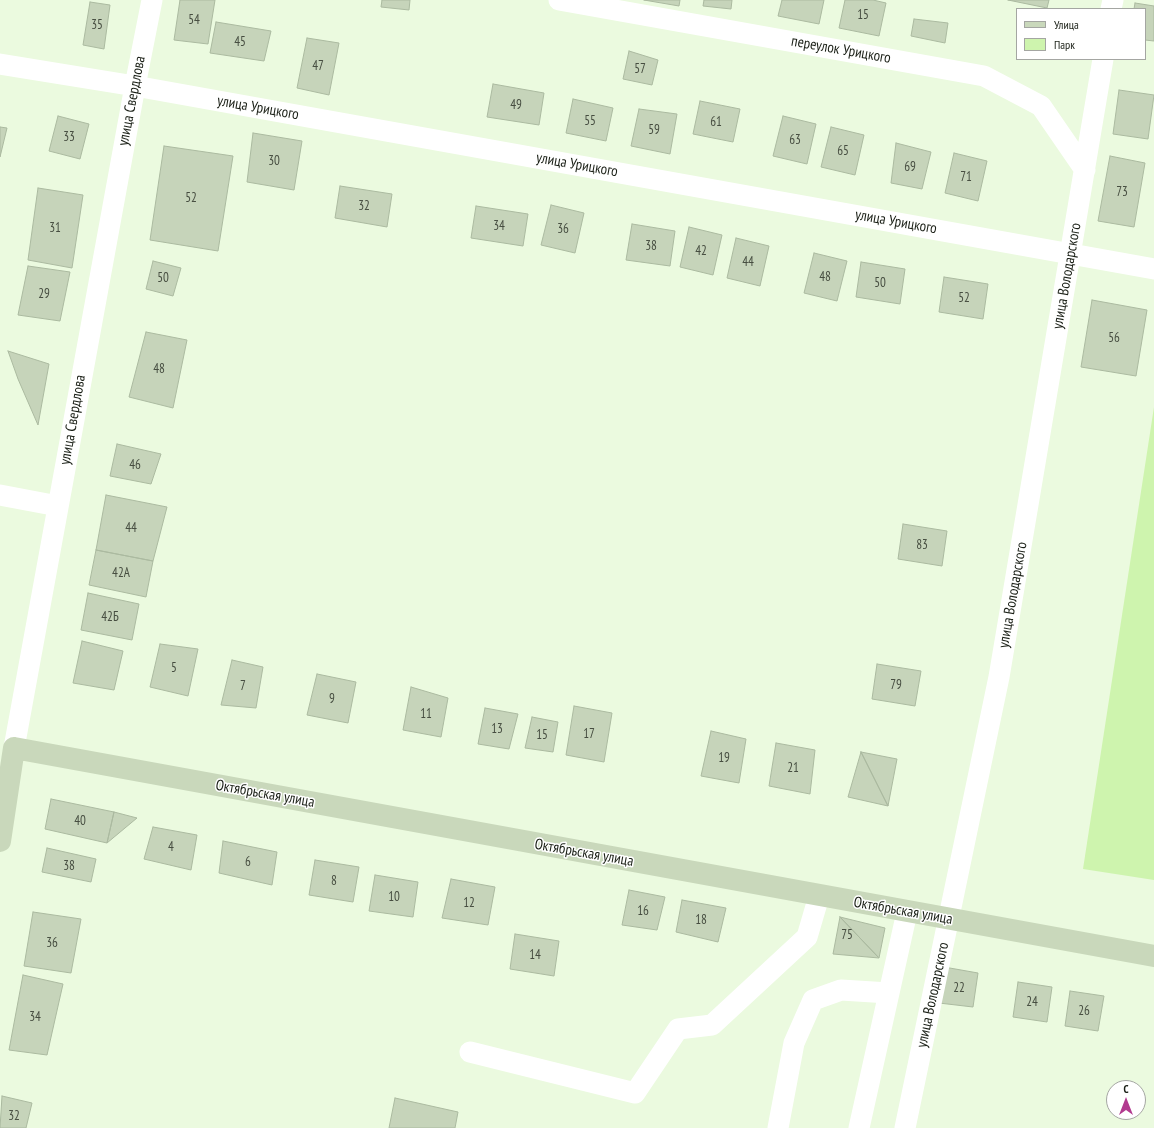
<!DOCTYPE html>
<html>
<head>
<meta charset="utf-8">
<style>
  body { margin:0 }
  #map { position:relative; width:1154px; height:1128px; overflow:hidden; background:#ebfadf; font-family:"PT Sans Narrow",sans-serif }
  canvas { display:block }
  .legend { position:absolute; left:1016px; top:8px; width:130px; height:52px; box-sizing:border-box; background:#fff; border:1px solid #a4a6a2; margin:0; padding:5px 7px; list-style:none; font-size:12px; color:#1b2017 }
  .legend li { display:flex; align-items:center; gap:8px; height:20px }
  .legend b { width:20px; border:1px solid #a4a6a2 }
  .north { position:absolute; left:1106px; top:1080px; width:40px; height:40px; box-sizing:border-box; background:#fff; border:1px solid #a4a6a2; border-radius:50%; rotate:0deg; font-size:11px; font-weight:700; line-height:16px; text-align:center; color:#1b2017 }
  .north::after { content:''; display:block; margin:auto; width:14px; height:18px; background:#b23a8f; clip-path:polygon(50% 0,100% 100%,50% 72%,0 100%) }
</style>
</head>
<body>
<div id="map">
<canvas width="1154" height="1128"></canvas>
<ul class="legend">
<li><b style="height:5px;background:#c9d8bb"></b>Улица</li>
<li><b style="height:11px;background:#cef4ae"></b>Парк</li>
</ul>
<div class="north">С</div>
</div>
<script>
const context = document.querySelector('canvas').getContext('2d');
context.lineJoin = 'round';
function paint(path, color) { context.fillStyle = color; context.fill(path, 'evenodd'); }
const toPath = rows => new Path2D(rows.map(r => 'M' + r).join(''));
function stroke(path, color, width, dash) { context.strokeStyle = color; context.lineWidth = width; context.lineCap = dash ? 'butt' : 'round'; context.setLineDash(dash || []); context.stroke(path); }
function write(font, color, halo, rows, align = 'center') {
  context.font = font + ' "PT Sans Narrow",sans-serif'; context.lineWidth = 3; context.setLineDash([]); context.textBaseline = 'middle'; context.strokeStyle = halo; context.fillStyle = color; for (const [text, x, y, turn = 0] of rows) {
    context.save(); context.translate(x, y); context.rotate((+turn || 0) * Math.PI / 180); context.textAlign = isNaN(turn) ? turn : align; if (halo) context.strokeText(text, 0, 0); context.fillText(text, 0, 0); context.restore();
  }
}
paint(toPath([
  [1154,407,1154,880,1083,869]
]), '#cef4ae');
const building = toPath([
  [180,0,215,0,208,44,174,40,180,0],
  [382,0,410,0,409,10,381,7,382,0],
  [644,0,680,0,679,6,644,0],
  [704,0,732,0,731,9,703,6,704,0],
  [782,0,824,0,819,24,778,16,782,0],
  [845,0,873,0,886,3,879,36,839,28,845,0],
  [1008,0,1049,0,1047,8,1008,0],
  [90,2,110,5,104,49,83,45,90,2],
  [1135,3,1154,6,1154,41,1145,40,1145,9,1134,9,1135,3],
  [914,19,948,23,945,43,911,36,914,19],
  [216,22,271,31,264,61,210,53,216,22],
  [307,38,339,43,329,95,297,88,307,38],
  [629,51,658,60,652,85,623,79,629,51],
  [493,84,544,93,539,125,487,117,493,84],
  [1119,90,1154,95,1148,139,1113,134,1119,90],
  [573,99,613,108,606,141,566,133,573,99],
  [700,101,740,109,733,142,693,134,700,101],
  [639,109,677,114,670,154,631,146,639,109],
  [58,116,89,124,80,159,49,151,58,116],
  [783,116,816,124,807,164,773,156,783,116],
  [0,127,7,128,0,157,0,127],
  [831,127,864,135,855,175,821,167,831,127],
  [253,133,302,141,294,190,247,182,253,133],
  [896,143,931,152,922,189,891,183,896,143],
  [164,146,233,156,218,251,150,240,164,146],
  [954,153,987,161,978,201,945,193,954,153],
  [1110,156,1145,163,1134,227,1098,221,1110,156],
  [340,186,392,194,387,227,335,218,340,186],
  [38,188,83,195,72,268,28,260,38,188],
  [551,205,584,213,575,253,541,245,551,205],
  [476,206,528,214,523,246,471,238,476,206],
  [632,224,675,231,670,266,626,260,632,224],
  [689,227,722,235,713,275,680,267,689,227],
  [736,238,769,246,760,286,727,278,736,238],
  [814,253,847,261,837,301,804,293,814,253],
  [153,261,181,268,173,296,146,289,153,261],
  [861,262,905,269,900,304,856,297,861,262],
  [28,266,70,272,60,321,18,315,28,266],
  [944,277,988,284,983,319,939,312,944,277],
  [1092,300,1147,310,1136,376,1081,367,1092,300],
  [146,332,187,340,173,408,129,397,146,332],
  [8,351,49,364,38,425,18,379,8,351],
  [117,444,161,454,151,484,110,476,117,444],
  [106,495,167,507,153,561,96,550,106,495],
  [903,524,947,531,942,566,898,559,903,524],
  [96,550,153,561,146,597,89,585,96,550],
  [88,593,139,604,132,640,81,630,88,593],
  [82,641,123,651,114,690,73,683,82,641],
  [160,644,198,649,188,696,150,687,160,644],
  [232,660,263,667,256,708,221,705,232,660],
  [877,664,921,671,915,706,872,699,877,664],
  [317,674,356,682,348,723,307,715,317,674],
  [411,687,448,698,441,737,403,730,411,687],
  [574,706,612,713,604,762,566,755,574,706],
  [485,708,518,714,509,749,478,744,485,708],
  [532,717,558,722,553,752,525,748,532,717],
  [711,731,746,739,739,783,701,776,711,731],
  [776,743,815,750,810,794,769,786,776,743],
  [861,752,897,759,888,806,861,752],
  [861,752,888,806,848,797,861,752],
  [51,799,114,812,107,843,45,829,51,799],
  [114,812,137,818,107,843,114,812],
  [153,827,197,835,191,870,144,859,153,827],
  [223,841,277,852,272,885,219,873,223,841],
  [47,848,96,859,91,882,42,872,47,848],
  [315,860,359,867,353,902,309,895,315,860],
  [375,875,418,882,413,917,369,911,375,875],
  [451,879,495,887,488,925,442,918,451,879],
  [629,890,665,897,657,930,622,925,629,890],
  [682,900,726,908,718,942,676,932,682,900],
  [33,912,81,919,71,973,24,966,33,912],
  [840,917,885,928,879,958,840,917],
  [840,917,879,958,833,954,840,917],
  [515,934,559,941,554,976,510,969,515,934],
  [944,967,978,973,973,1007,939,1003,944,967],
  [23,975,63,984,47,1055,9,1050,23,975],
  [1018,982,1052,987,1047,1022,1013,1017,1018,982],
  [1070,991,1104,996,1098,1031,1065,1026,1070,991],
  [2,1096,32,1103,26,1128,0,1128,2,1096],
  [395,1098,458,1112,455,1128,389,1128,395,1098]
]);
paint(building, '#c6d4ba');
stroke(building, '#abbaa0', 1);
stroke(toPath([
  [559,0,984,76,1041,106,1085,170],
  [1111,9,1113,0],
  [0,64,135,86,1154,269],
  [0,495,58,506],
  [14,748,135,86,152,0],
  [470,1052,635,1093,678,1029,712,1025,807,937,819,896],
  [778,1128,794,1043,813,1000,841,990,889,993],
  [859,1128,907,912],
  [905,1128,999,677,1103,59]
]), '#fff', 21);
stroke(toPath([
  [0,841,14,748,1154,956]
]), '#c9d8bb', 22);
write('13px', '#464d40', null, [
  ["15",863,15],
  ["54",194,20],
  ["35",97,25],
  ["45",240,42],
  ["47",318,66],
  ["57",640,69],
  ["49",516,105],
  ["55",590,121],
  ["61",716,122],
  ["59",654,130],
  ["33",69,137],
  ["63",795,140],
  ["65",843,151],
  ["30",274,161],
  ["69",910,167],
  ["71",966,177],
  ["73",1122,192],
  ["52",191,198],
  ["32",364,206],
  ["34",499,226],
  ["31",55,228],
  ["36",563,229],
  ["38",651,246],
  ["42",701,251],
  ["44",748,262],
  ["48",825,277],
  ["50",163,278],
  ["50",880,283],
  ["29",44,294],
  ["52",964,298],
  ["56",1114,338],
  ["48",159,369],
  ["46",135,465],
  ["44",131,528],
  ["83",922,545],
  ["42А",121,573],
  ["42Б",110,617],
  ["5",174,668],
  ["79",896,685],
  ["7",243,686],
  ["9",332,699],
  ["11",426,714],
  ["13",497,729],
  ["17",589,734],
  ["15",542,735],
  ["19",724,758],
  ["21",793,768],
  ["40",80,821],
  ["4",171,847],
  ["6",248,862],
  ["38",69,866],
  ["8",334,881],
  ["10",394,897],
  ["12",469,903],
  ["16",643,911],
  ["18",701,920],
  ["75",847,935],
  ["36",52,943],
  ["14",535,955],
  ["22",959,988],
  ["24",1032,1002],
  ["26",1084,1011],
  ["34",35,1017],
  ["32",14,1116]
]);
write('15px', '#1b2017', '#fff', [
  ["переулок Урицкого",841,50,10],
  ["улица Свердлова",132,101,-79],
  ["улица Урицкого",258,108,10],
  ["улица Урицкого",577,165,10],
  ["улица Урицкого",896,222,10],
  ["улица Володарского",1067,276,-80],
  ["улица Свердлова",73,420,-80],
  ["улица Володарского",1013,595,-80],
  ["Октябрьская улица",265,794,10],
  ["Октябрьская улица",584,853,10],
  ["Октябрьская улица",903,911,10],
  ["улица Володарского",933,995,-78]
]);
</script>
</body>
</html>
